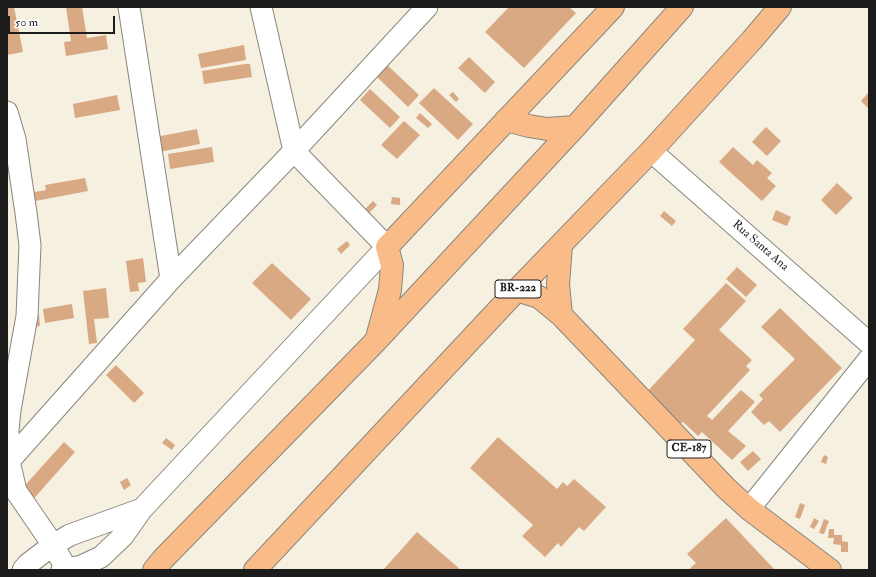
<!DOCTYPE html>
<html>
<head>
<meta charset="utf-8">
<style>
  body { margin:0 }
  #map { position:relative; width:876px; height:577px; overflow:hidden; background:#f5f0e0; font-family:"IM FELL Double Pica",serif }
  canvas { display:block }
  .frame { position:absolute; inset:0; border:8px solid #1c1c1c; pointer-events:none }
  .scale { position:absolute; left:8px; top:16px; width:107px; height:18px; box-sizing:border-box; border:2px solid #1c1c1c; border-top:0; padding-left:5px; font-size:12px; line-height:14px; white-space:nowrap; color:#1c1c1c; -webkit-text-stroke:3px #fff; paint-order:stroke }
</style>
</head>
<body>
<div id="map">
<canvas width="876" height="577"></canvas>
<div class="frame"></div>
<div class="scale">50 m</div>
</div>
<script>
const context = document.querySelector('canvas').getContext('2d');
context.lineJoin = 'round';
function paint(path, color) { context.fillStyle = color; context.fill(path, 'evenodd'); }
const toPath = rows => new Path2D(rows.map(r => 'M' + r).join(''));
function stroke(path, color, width, dash) { context.strokeStyle = color; context.lineWidth = width; context.lineCap = dash ? 'butt' : 'round'; context.setLineDash(dash || []); context.stroke(path); }
function write(font, color, halo, rows, align = 'center') {
  context.font = font + ' "IM FELL Double Pica",serif'; context.lineWidth = 3.5; context.setLineDash([]); context.textBaseline = 'middle'; context.strokeStyle = halo; context.fillStyle = color; for (const [text, x, y, turn = 0] of rows) {
    context.save(); context.translate(x, y); context.rotate((+turn || 0) * Math.PI / 180); context.textAlign = isNaN(turn) ? turn : align; if (halo) context.strokeText(text, 0, 0); context.fillText(text, 0, 0); context.restore();
  }
}
paint(toPath([
  [7,7,14,7,23,52,7,55],
  [66,7,82,7,87,38,106,35,108,49,66,56,64,42,71,41],
  [509,7,569,7,576,13,524,68,485,32],
  [244,45,246,60,201,68,198,54],
  [469,57,495,82,485,93,458,68],
  [385,63,419,95,408,107,375,75],
  [245,64,250,64,252,77,204,84,202,71],
  [434,88,473,124,458,140,419,103],
  [370,89,400,117,390,128,360,100],
  [453,92,459,99,456,102,449,95],
  [869,92,869,106,868,108,861,101],
  [117,95,120,110,75,118,73,104],
  [420,113,432,124,428,128,416,118],
  [404,121,420,135,397,159,381,145],
  [766,127,781,141,767,156,752,142],
  [197,129,200,144,159,152,156,137],
  [212,147,214,162,170,169,168,154],
  [733,147,753,165,757,160,772,173,767,178,776,186,762,201,719,162],
  [85,178,88,191,30,202,29,193,46,190,45,185],
  [837,183,853,198,836,215,821,200],
  [392,197,400,198,400,205,391,204],
  [373,201,377,205,368,214,364,210],
  [776,210,791,217,787,226,772,220],
  [664,211,676,221,672,226,660,216],
  [347,241,350,245,341,254,337,249],
  [143,258,146,282,138,283,139,291,130,292,126,261],
  [272,263,311,299,291,320,252,283],
  [737,267,757,285,746,297,726,279],
  [726,283,746,301,719,330,752,360,746,366,750,370,707,416,712,420,741,390,755,402,728,431,746,446,732,460,702,432,698,436,683,422,679,425,645,394,695,340,683,329],
  [106,288,109,318,94,319,97,343,89,344,83,291],
  [72,304,74,318,45,323,43,309],
  [780,308,842,368,780,432,769,421,764,425,751,412,763,399,759,395,795,359,761,327],
  [39,315,40,326,31,327,31,316],
  [116,365,144,393,134,403,106,375],
  [498,437,557,489,563,482,567,486,574,479,606,507,584,531,579,527,561,547,558,543,545,557,522,536,533,525,470,468],
  [166,438,175,445,172,450,162,443],
  [64,442,75,452,30,503,19,492],
  [753,451,761,459,748,471,740,462],
  [824,455,828,457,826,464,821,462],
  [127,478,131,485,124,490,120,482],
  [800,503,805,505,800,519,795,517],
  [726,518,775,570,688,570,696,563,687,554],
  [814,518,819,521,814,529,810,527],
  [824,519,829,521,824,534,819,533],
  [829,529,834,529,834,535,842,535,842,541,848,542,848,552,841,552,841,545,833,544,834,538,828,538],
  [417,532,461,570,383,570]
]), '#d9a984');
const minor = toPath([
  [129,7,171,279],
  [7,112,15,139,26,213,30,245,27,316,10,410,8,430,9,461,16,491,53,545,66,568],
  [651,151,869,343],
  [9,461,171,279,294,151,427,7],
  [749,509,869,359],
  [23,570,28,564,53,545,70,535,142,509],
  [62,570,66,568,79,567,101,557,123,536,142,509,387,247,294,151,261,7]
]);
const major = toPath([
  [517,290,539,297,561,315,726,488,749,509,830,570],
  [561,315,558,284,561,245]
]);
const highway = toPath([
  [506,120,529,126,547,129,575,127],
  [377,338,390,290,392,265,387,247,613,7],
  [154,570,163,559,376,341,575,127,682,7],
  [255,570,517,290,651,151,752,40,780,7]
]);
stroke(minor, '#88867e', 23);
stroke(major, '#88867e', 24);
stroke(highway, '#88867e', 24);
stroke(minor, '#fff', 21);
stroke(major, '#f9bc89', 22);
stroke(highway, '#f9bc89', 22);
for (const [x, y, w] of [
  [518,289,46],
  [689,449,44]
]) { const box = new Path2D(); box.roundRect(x - w / 2, y - 9, w, 18, 3); context.fillStyle = '#fff'; context.fill(box); stroke(box, '#1c1c1c', 1); }
write('bold 11px', '#1c1c1c', null, [
  ["BR-222",518,289],
  ["CE-187",689,449]
]);
write('12px', '#1c1c1c', '#fff', [
  ["Rua Santa Ana",760,246,41]
]);
</script>
</body>
</html>
